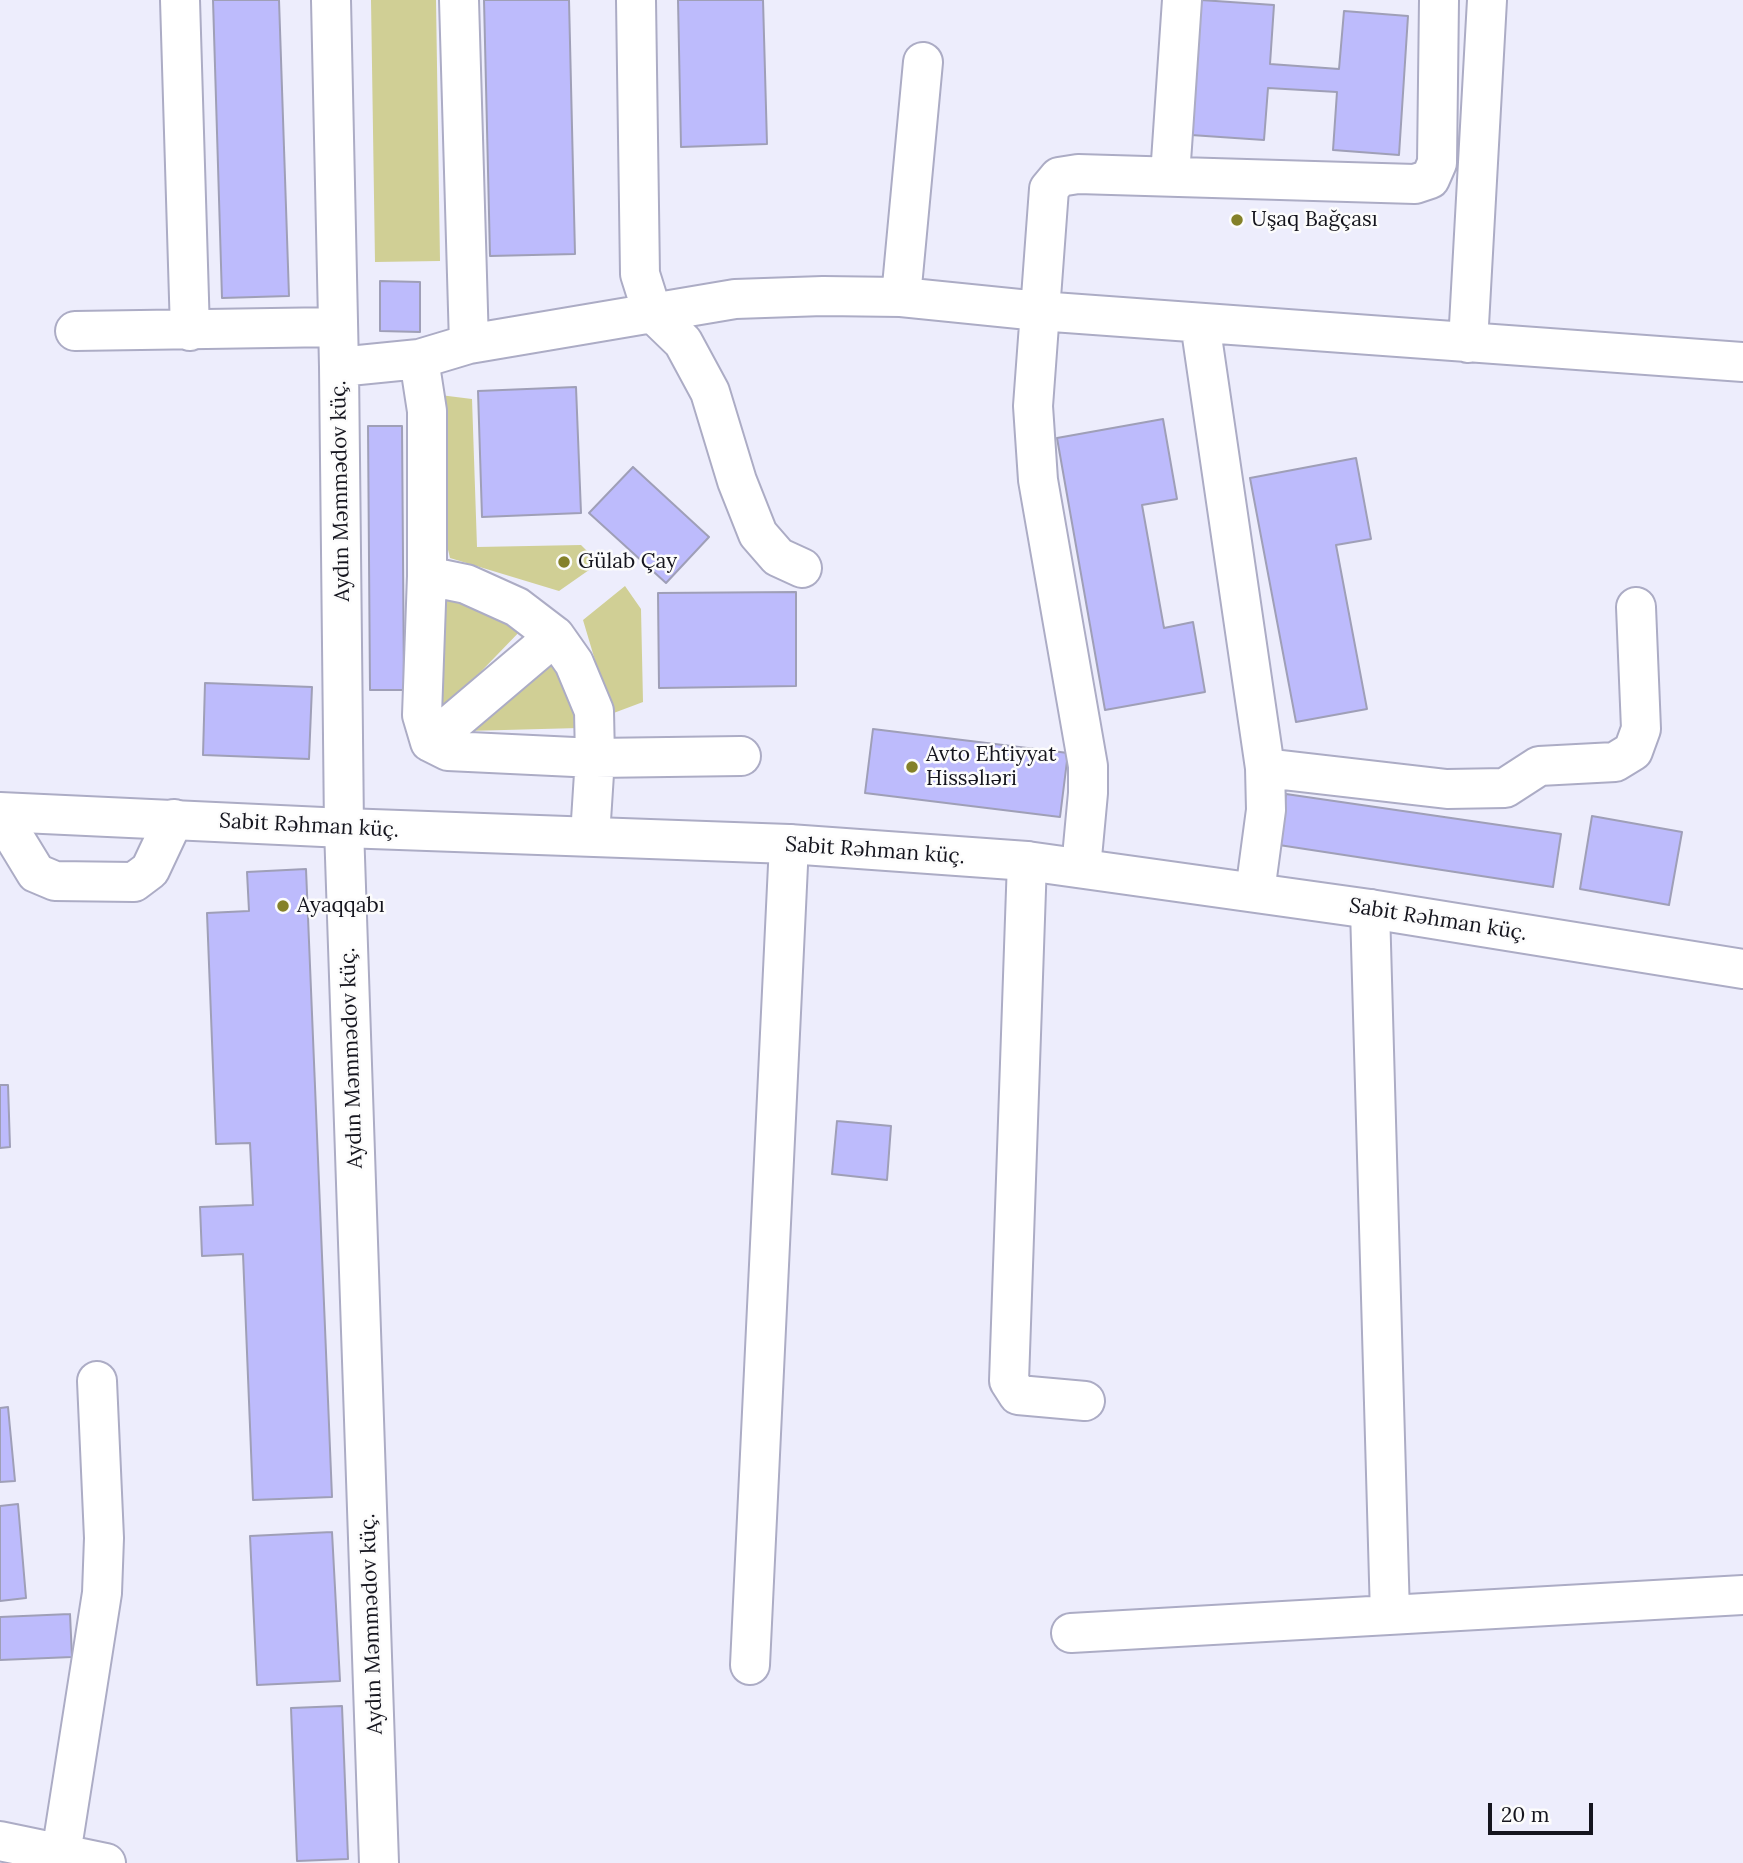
<!DOCTYPE html>
<html>
<head>
<meta charset="utf-8">
<style>
  body { margin:0 }
  #map { position:relative; width:1743px; height:1863px; overflow:hidden; background:#ededfc; font-family:Lora,serif }
  canvas { display:block }
  .scale { position:absolute; left:1488px; top:1803px; width:105px; height:32px; box-sizing:border-box; border:4px solid #15151e; border-top:0; padding-left:9px; font-size:21px; line-height:24px; white-space:nowrap; color:#15151e; -webkit-text-stroke:5px #fcfcfc; paint-order:stroke }
</style>
</head>
<body>
<div id="map">
<canvas width="1743" height="1863"></canvas>
<div class="scale">20 m</div>
</div>
<script>
const context = document.querySelector('canvas').getContext('2d');
context.lineJoin = 'round';
function paint(path, color) { context.fillStyle = color; context.fill(path, 'evenodd'); }
const toPath = rows => new Path2D(rows.map(r => 'M' + r).join(''));
function stroke(path, color, width, dash) { context.strokeStyle = color; context.lineWidth = width; context.lineCap = dash ? 'butt' : 'round'; context.setLineDash(dash || []); context.stroke(path); }
function write(font, color, halo, rows, align = 'center') {
  context.font = font + ' Lora,serif'; context.lineWidth = 5; context.setLineDash([]); context.textBaseline = 'middle'; context.strokeStyle = halo; context.fillStyle = color; for (const [text, x, y, turn = 0] of rows) {
    context.save(); context.translate(x, y); context.rotate((+turn || 0) * Math.PI / 180); context.textAlign = isNaN(turn) ? turn : align; if (halo) context.strokeText(text, 0, 0); context.fillText(text, 0, 0); context.restore();
  }
}
paint(toPath([
  [371,0,436,0,440,261,375,262],
  [440,395,472,399,477,547,581,545,599,563,559,591,450,558,445,537],
  [625,586,641,609,643,702,611,714,583,620],
  [442,590,525,626,437,717],
  [551,656,579,728,467,731]
]), '#d0cf95');
const building = toPath([
  [213,0,279,0,289,296,222,298,213,0],
  [484,0,569,0,575,254,490,256,484,0],
  [678,0,763,0,767,144,681,147,678,0],
  [1201,0,1274,5,1270,64,1339,69,1344,11,1408,16,1399,155,1333,150,1337,92,1268,88,1264,140,1191,135,1201,0],
  [380,281,420,282,420,332,380,331,380,281],
  [576,387,581,513,482,517,478,391,576,387],
  [1163,419,1177,499,1142,505,1164,628,1193,622,1205,692,1105,710,1057,438,1163,419],
  [368,426,402,426,404,690,370,690,368,426],
  [1356,458,1371,539,1336,545,1367,709,1296,722,1250,478,1356,458],
  [633,467,709,537,666,583,589,513,633,467],
  [796,592,796,686,659,688,658,593,796,592],
  [205,683,312,687,309,759,203,755,205,683],
  [873,729,1068,753,1060,817,865,793,873,729],
  [1286,794,1561,834,1553,887,1279,845,1286,794],
  [1592,816,1682,832,1669,905,1580,889,1592,816],
  [306,869,332,1497,253,1500,243,1254,202,1256,200,1207,253,1205,250,1143,216,1144,207,913,249,911,247,872,306,869],
  [0,1085,8,1085,10,1147,0,1148,0,1085],
  [837,1121,891,1126,887,1180,832,1174,837,1121],
  [8,1407,15,1481,0,1482,0,1408,8,1407],
  [18,1504,26,1598,0,1601,0,1506,18,1504],
  [332,1532,340,1681,257,1685,250,1536,332,1532],
  [70,1614,72,1657,0,1660,0,1617,70,1614],
  [342,1706,348,1859,297,1861,291,1708,342,1706]
]);
paint(building, '#bdbbfc');
stroke(building, '#9f9fb7', 2);
const minor = toPath([
  [180,0,190,331],
  [331,0,339,367,344,828,379,1863],
  [459,0,469,344],
  [636,0,640,274,652,312,683,342,710,392,737,481,758,534,778,557,802,568],
  [1170,176,1182,0],
  [901,297,923,62],
  [1200,323,1265,768,1266,810,1255,892],
  [75,331,337,327],
  [1468,343,1487,0],
  [419,359,427,411,427,576,422,715,430,742,448,751,595,758,741,756],
  [339,367,419,359,469,344,735,299,823,296,901,297,1039,311,1743,362],
  [427,576,466,584,517,607,555,636,574,663,594,711,595,758,590,836],
  [430,742,555,636],
  [1265,768,1447,789,1505,788,1539,766,1615,762,1633,751,1641,729,1636,607],
  [0,814,36,873,55,881,134,882,150,870,174,819],
  [1027,861,1009,1381,1018,1395,1085,1401],
  [1081,868,1088,793,1088,766,1038,480,1033,406,1049,189,1059,177,1078,174,1415,184,1430,179,1437,163,1439,0],
  [1370,909,1390,1615],
  [1071,1633,1743,1595],
  [750,1665,789,844],
  [0,1841,106,1863],
  [61,1854,102,1593,104,1538,97,1381]
]);
const major = toPath([
  [0,812,344,828,789,844,1027,861,1370,909,1743,969]
]);
stroke(minor, '#acacc5', 42);
stroke(major, '#acacc5', 42);
stroke(minor, '#fff', 38);
stroke(major, '#fff', 38);
for (const [x, y, r, color] of [
  [1237,220,7,"#848129"],
  [564,562,7,"#848129"],
  [912,767,7,"#848129"],
  [283,906,7,"#848129"]
]) { const dot = new Path2D(); dot.arc(x, y, r, 0, 2 * Math.PI); context.fillStyle = color; context.fill(dot); stroke(dot, '#fcfcfc', 2.5); }
write('21px', '#15151e', '#fcfcfc', [
  ["Uşaq Bağçası",1251,220],
  ["Gülab Çay",578,562],
  ["Avto Ehtiyyat",926,755],
  ["Hissəlıəri",926,779],
  ["Ayaqqabı",297,906]
], 'left');
write('21px', '#15151e', '#fcfcfc', [
  ["Aydın Məmmədov küç.",341,491,-91],
  ["Sabit Rəhman küç.",309,826,3],
  ["Sabit Rəhman küç.",875,851,4],
  ["Sabit Rəhman küç.",1438,920,9],
  ["Aydın Məmmədov küç.",352,1058,-92],
  ["Aydın Məmmədov küç.",372,1624,-92]
]);
</script>
</body>
</html>
